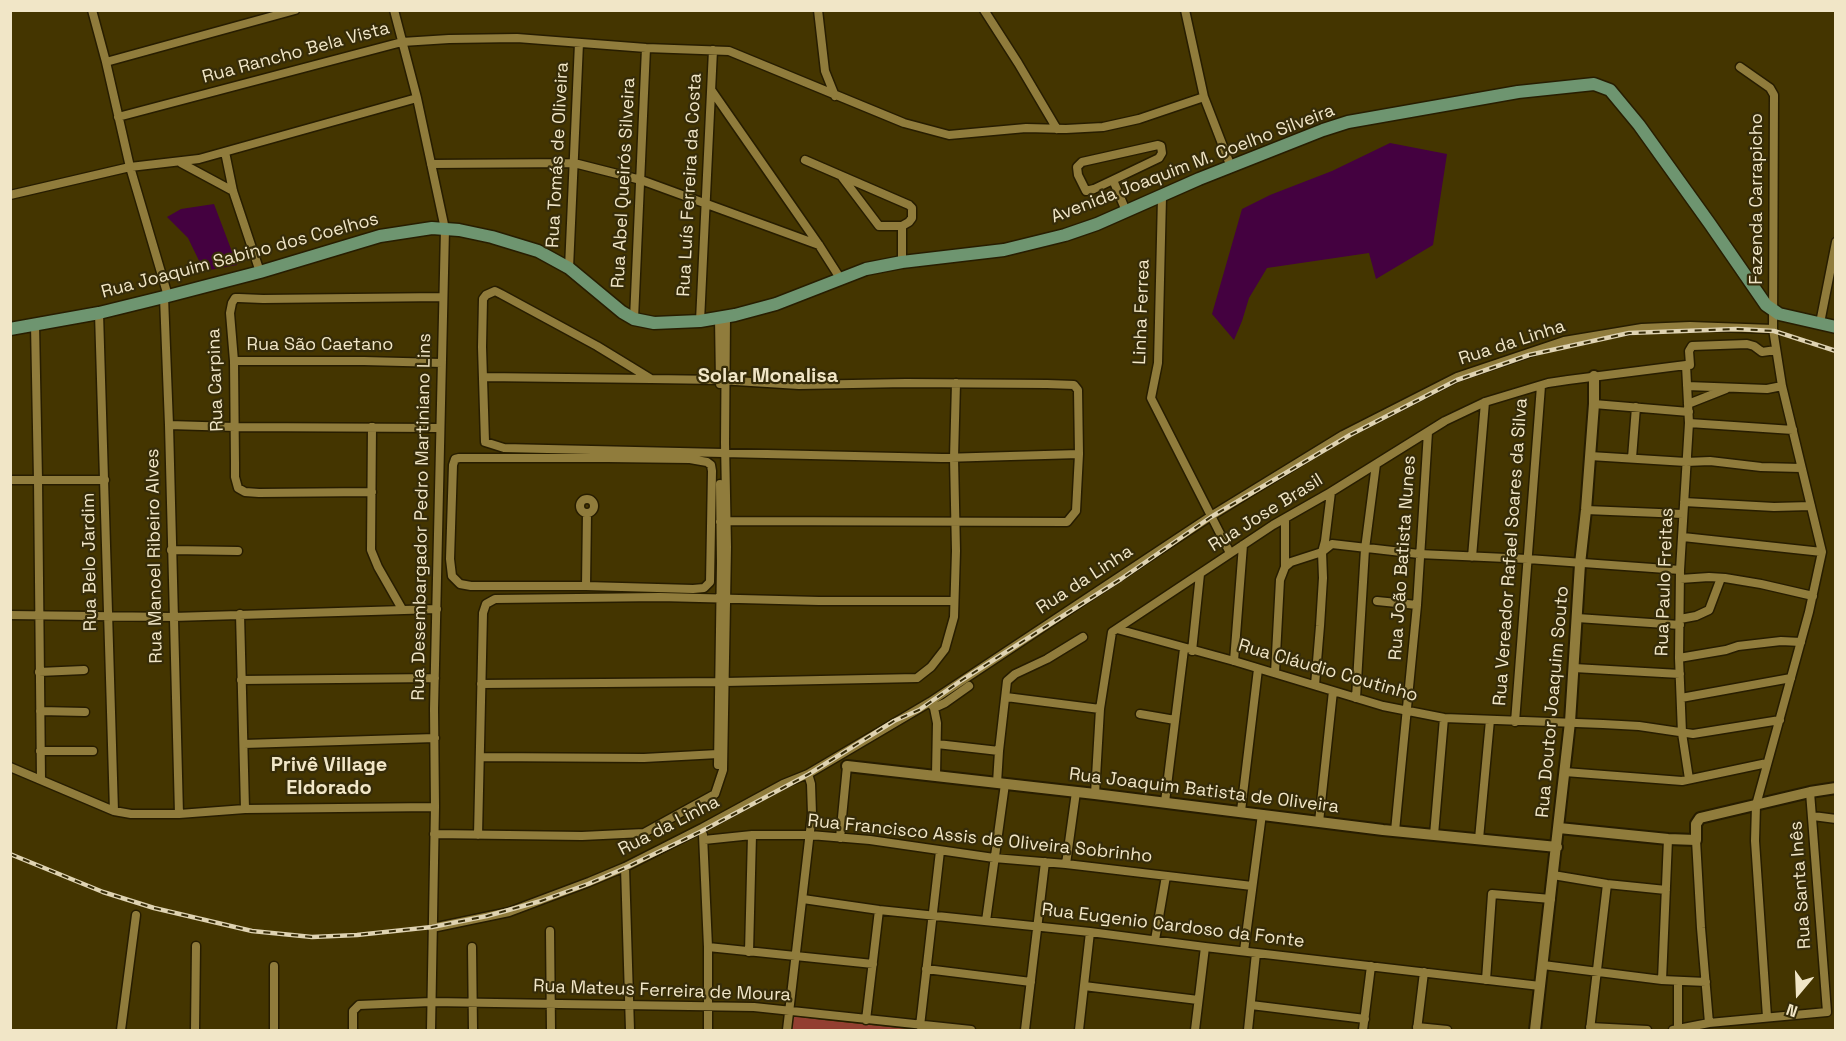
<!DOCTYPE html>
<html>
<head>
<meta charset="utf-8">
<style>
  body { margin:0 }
  #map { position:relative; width:1846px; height:1041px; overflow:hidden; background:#443500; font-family:"Space Grotesk",sans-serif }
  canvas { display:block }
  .frame { position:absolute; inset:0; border:12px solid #f1e6c7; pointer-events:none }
  .north { position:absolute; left:1768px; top:963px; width:60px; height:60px; -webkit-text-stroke:4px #362c09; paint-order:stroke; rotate:199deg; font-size:16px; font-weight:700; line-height:24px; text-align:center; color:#f1e6c7 }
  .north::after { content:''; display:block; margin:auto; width:21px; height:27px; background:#f1e6c7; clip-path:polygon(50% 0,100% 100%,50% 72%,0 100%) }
</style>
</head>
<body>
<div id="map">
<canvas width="1846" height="1041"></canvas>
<div class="frame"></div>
<div class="north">N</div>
</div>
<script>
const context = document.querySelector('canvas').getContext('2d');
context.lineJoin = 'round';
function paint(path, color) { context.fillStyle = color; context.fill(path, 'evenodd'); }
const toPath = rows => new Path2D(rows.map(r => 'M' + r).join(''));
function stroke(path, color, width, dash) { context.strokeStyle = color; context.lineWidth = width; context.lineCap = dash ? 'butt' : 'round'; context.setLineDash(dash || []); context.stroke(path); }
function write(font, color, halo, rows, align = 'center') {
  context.font = font + ' "Space Grotesk",sans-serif'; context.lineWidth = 4.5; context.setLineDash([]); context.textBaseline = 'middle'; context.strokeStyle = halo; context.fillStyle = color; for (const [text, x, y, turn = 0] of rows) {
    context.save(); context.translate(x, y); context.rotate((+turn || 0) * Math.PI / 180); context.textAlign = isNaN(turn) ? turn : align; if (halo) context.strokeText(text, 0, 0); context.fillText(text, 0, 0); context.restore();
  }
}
paint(toPath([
  [792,1016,823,1020,917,1030,791,1030]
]), '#933f31');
paint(toPath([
  [1390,143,1447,154,1433,245,1376,279,1369,253,1267,268,1249,298,1242,321,1234,340,1212,314,1242,209,1270,195,1332,171],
  [214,204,237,265,204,271,188,238,167,217,181,209]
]), '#440140');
const minor = toPath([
  [92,10,106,62,130,167,168,296],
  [394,10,417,98,445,229,434,709,435,807,431,1030],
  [818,10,825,71,835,96],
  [984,10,1018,63,1057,129],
  [1185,10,1204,97,1231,167],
  [106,62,295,10],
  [1740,67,1770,88,1774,95,1773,329,1782,386,1822,552,1809,612,1756,805,1755,841,1767,1017],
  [712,91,819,245,840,278],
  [118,117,402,42,449,39,517,38,646,48,729,51,904,123,949,135,1026,128,1066,129,1103,127,1139,119,1204,97],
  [225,152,233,191,260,272],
  [805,160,909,205,912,208,912,218,909,222,902,226,902,262],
  [181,163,233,191],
  [431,164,574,163,641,180,819,245],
  [842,177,879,226,902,226],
  [1113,180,1094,189,1086,191,1078,175,1077,167,1082,162,1158,145,1161,146,1162,153,1159,158,1113,180,1126,211],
  [10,195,130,167,199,159,417,98],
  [1162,197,1158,363,1151,398,1230,553],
  [569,268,579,43],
  [164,297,169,425,179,814],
  [99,313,114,811],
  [719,317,720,384],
  [634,319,646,48],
  [700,321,713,50],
  [1820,323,1836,242],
  [35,324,38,480,41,779],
  [234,361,364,361,442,363],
  [1686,365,1690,365,1689,351,1692,346,1747,344,1754,346,1762,352,1776,350],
  [483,377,651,379],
  [1687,386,1767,389,1782,386],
  [1594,404,1689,412],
  [1688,404,1726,389],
  [1689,423,1793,430],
  [169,425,235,427,440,428],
  [372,427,371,550,378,567,402,609],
  [1590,456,1686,462,1710,461,1761,467,1801,468],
  [459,458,608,458,690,459,707,462,711,465,712,471,710,582,704,588,693,589,586,586,471,586,460,584,452,576,450,559,453,465,455,459,459,458],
  [1632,458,1636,407],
  [10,480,105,480],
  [372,492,259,493,245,492,238,488,235,477,235,464,234,361,230,313,232,303,235,298,239,298,263,299,443,297],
  '580 506a7 7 0 1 1 14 0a7 7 0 1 1-14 0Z',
  [1684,502,1774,507,1811,506],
  [1586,510,1683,514],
  [720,522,727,521,1067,522,1076,511,1079,454,1078,390,1074,385,1047,384,906,383,799,385,720,380,651,379,597,346,501,294,495,291,486,295,483,299,482,347,485,442,504,448,942,458,1079,454],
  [1683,537,1822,552],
  [171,550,238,551],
  [1472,557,1485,402],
  [1285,567,1291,562,1322,552,1332,544,1419,554,1528,559,1680,570],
  [1680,579,1709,577,1725,578,1761,584,1813,596],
  [586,586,587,513],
  [1377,601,1417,605],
  [240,614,245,809],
  [10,615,173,617,437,609],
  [1577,618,1680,625],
  [1680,619,1696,616,1709,610,1721,578],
  [1117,629,1234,661,1383,706,1444,718,1603,724,1639,726,1693,734,1780,720],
  [1192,651,1200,574],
  [1679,658,1726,650,1738,646,1781,641,1801,642],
  [1234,661,1243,545],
  [1574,668,1680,674],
  [39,672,84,670],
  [1275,673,1280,580,1285,567,1285,519],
  [241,680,435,678],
  [481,684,725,682,917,678,931,667,945,649,954,617,956,551,954,458,956,383],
  [1315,685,1320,626,1323,578,1322,552,1325,541,1331,492],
  [1006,697,1100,709],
  [1356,698,1365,549,1376,464],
  [1681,698,1791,678],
  [930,702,934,708,937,723,936,775],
  [934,708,945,703,969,686],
  [40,711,85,712],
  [1140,714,1175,720],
  [1515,722,1541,386],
  [244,744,435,738],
  [937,744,999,751],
  [40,751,93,751],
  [480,757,644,758,718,754,723,755],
  [718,765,721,563,720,484],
  [10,767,114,811,131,814,179,814,245,809,435,807],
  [1565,772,1682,781,1767,763],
  [997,783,999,751,1007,681,1015,674,1047,659,1083,637],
  [1095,794,1100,709,1112,632,1273,525,1331,492,1445,421,1485,402,1548,383,1568,380,1686,365,1689,423,1680,570,1679,658,1682,733,1689,779],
  [1165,802,1184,649],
  [1241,811,1258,669],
  [1813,816,1836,819],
  [1319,822,1333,691],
  [1395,831,1417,605,1428,432],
  [434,834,582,836,644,833,715,794,723,770,727,547,725,443,726,317],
  [478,835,483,613,486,604,495,599,660,597,819,601,954,601],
  [703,835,708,947,708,1030],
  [1434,835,1444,718],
  [840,838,847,766],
  [1479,839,1490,720],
  [704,840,752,835,810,835,870,840,994,858,1066,864,1252,886],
  [1696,840,1701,928,1709,1023],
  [1066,864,1076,792],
  [625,867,630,1030],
  [1553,875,1607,884,1666,890],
  [803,899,879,910,1090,932,1205,947,1540,986],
  [986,921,1005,784],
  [432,928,509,912,589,882,625,867,702,828,783,784,808,774,930,702,1211,516,1343,435,1457,377,1564,341,1642,328,1690,326,1773,329],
  [550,931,551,1030],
  [1155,940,1166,876],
  [472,947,473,1030],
  [708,947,873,964],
  [1244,951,1262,814],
  [749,952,752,835],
  [1543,965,1662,980,1706,982],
  [274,966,274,1030],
  [926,969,1031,982],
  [1486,980,1492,894,1551,899],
  [1662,980,1668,839],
  [1084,986,1198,1000],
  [1251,1005,1365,1019],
  [866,1020,879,910],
  [920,1026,940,851],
  [1417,1027,1447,1030],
  [1590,1027,1647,1030],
  [121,1030,136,915],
  [195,1030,196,946],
  [353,1030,353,1011,359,1005,431,1002,754,1007,971,1030],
  [787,1030,812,814,811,784,808,774],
  [1025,1030,1045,862],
  [1079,1030,1090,932],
  [1195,1030,1205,947],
  [1248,1030,1256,953],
  [1363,1030,1371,966],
  [1417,1030,1424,972],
  [1590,1030,1607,884],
  [1673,1030,1709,1023,1827,1012,1810,792],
  [1678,1030,1678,982]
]);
const tertiary = toPath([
  [847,766,1095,794,1383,830,1557,847],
  [1559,828,1668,839,1696,840,1696,824,1700,818,1810,792,1836,788],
  [1535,1030,1570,722,1580,564,1586,510,1594,404,1594,376]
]);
const secondary = toPath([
  [10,329,99,313,168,296,260,272,380,236,432,228,459,230,492,237,538,251,569,268,622,312,634,319,654,323,700,321,735,315,776,304,866,269,902,262,1004,250,1065,235,1097,224,1199,179,1323,130,1348,122,1518,92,1594,84,1610,90,1639,125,1710,224,1766,305,1779,314,1836,327]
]);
stroke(minor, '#271d00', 11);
stroke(tertiary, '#271d00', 14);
stroke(secondary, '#271d00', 15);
stroke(minor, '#907c3c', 8);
stroke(tertiary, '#907c3c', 10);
stroke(secondary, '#6e9570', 12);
const rail = toPath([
  [10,854,103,892,154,908,252,931,312,937,357,935,432,927,487,916,541,901,588,884,625,868,702,831,809,774,894,721,919,710,962,680,1121,579,1211,517,1350,435,1457,380,1529,355,1629,333,1737,329,1774,331,1836,351]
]);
stroke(rail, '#dfd3b2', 4.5);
stroke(rail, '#362c09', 2, [7]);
write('18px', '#f1e6c7', '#362c09', [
  ["Rua Rancho Bela Vista",296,53,-15],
  ["Rua Tomás de Oliveira",558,155,-87],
  ["Avenida Joaquim M. Coelho Silveira",1193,164,-21],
  ["Rua Abel Queirós Silveira",624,183,-87],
  ["Rua Luís Ferreira da Costa",690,185,-87],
  ["Fazenda Carrapicho",1757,199,-90],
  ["Rua Joaquim Sabino dos Coelhos",240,256,-15],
  ["Linha Ferrea",1142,312,-88],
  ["Rua da Linha",1512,343,-18],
  ["Rua São Caetano",320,345],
  ["Rua Carpina",216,380,-92],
  ["Rua Jose Brasil",1266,513,-32],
  ["Rua Desembargador Pedro Martiniano Lins",422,517,-89],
  ["Rua Vereador Rafael Soares da Silva",1511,552,-86],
  ["Rua Manoel Ribeiro Alves",155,556,-91],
  ["Rua João Batista Nunes",1403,558,-86],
  ["Rua Belo Jardim",90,562,-91],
  ["Rua da Linha",1085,580,-33],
  ["Rua Paulo Freitas",1665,582,-88],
  ["Rua Cláudio Coutinho",1328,671,16],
  ["Rua Doutor Joaquim Souto",1553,702,-85],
  ["Rua Joaquim Batista de Oliveira",1204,791,7],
  ["Rua da Linha",669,826,-27],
  ["Rua Francisco Assis de Oliveira Sobrinho",980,839,6],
  ["Rua Santa Inês",1801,885,-94],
  ["Rua Eugenio Cardoso da Fonte",1173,926,7],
  ["Rua Mateus Ferreira de Moura",662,991,2]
]);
write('bold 20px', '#f1e6c7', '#362c09', [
  ["Solar Monalisa",768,377],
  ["Privê Village",329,766],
  ["Eldorado",329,789]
]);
</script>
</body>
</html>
